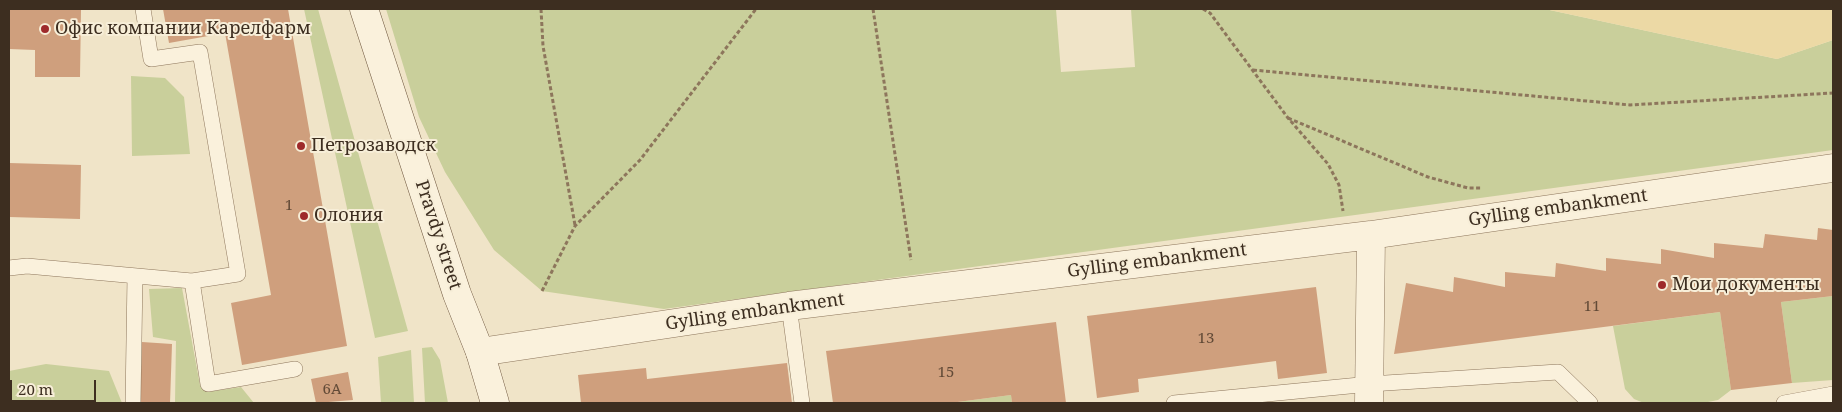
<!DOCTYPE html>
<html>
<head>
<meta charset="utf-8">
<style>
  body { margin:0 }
  #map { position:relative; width:1842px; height:412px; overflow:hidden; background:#f0e4c8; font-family:"Noto Serif",serif }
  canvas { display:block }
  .frame { position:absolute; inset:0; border:10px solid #3d2e20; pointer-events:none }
  .scale { position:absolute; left:10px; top:380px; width:86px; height:22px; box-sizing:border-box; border:2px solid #3d2e20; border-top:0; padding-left:6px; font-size:15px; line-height:18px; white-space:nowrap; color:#3d2e20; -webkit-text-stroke:4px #f7eed8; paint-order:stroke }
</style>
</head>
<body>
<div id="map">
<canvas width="1842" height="412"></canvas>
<div class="frame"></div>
<div class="scale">20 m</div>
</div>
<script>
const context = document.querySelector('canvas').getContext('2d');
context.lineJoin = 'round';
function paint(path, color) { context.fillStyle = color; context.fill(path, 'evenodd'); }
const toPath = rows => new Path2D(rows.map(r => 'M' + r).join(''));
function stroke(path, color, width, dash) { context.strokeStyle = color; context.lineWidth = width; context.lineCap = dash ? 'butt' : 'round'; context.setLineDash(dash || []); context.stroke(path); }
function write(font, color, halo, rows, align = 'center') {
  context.font = font + ' "Noto Serif",serif'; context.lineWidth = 4; context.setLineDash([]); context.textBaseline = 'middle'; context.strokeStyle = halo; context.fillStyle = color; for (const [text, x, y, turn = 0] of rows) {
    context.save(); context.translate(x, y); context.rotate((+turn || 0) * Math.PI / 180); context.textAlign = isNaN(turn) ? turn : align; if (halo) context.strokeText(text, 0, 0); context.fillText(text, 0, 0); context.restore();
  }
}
paint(toPath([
  [304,9,318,9,408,331,375,338],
  [386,9,1056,9,1061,72,1135,67,1131,9,1545,9,1777,59,1833,40,1833,150,664,309,542,291,494,250,445,172,419,117],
  [131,76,165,78,184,97,190,154,132,156],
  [182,288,200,385,207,392,241,387,254,403,175,403,176,341,153,337,149,289],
  [1833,296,1833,380,1792,383,1781,302],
  [1720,312,1731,390,1718,400,1703,403,1644,403,1634,399,1625,389,1613,326],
  [432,347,440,360,448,403,425,403,422,348],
  [411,350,414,403,381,403,378,357],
  [46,364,109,371,122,403,9,403,9,371],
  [1011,395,1012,403,950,403]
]), '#c9cf9b');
paint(toPath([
  [1545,9,1833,9,1833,40,1777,59]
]), '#ecd9a5');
paint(toPath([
  [9,9,81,9,80,77,35,77,35,50,9,49],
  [163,9,288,9,347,346,242,365,231,303,271,295,225,33,169,43],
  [9,163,81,165,80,219,9,217],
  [1818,228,1833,230,1833,296,1781,302,1792,383,1731,390,1720,312,1394,354,1406,283,1453,292,1454,277,1505,287,1505,272,1555,277,1556,263,1606,271,1606,258,1661,264,1661,249,1714,258,1714,243,1763,248,1765,234,1817,240],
  [1316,287,1327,373,1278,379,1276,361,1138,379,1139,392,1097,398,1087,316],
  [1056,322,1066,403,1012,403,1011,395,950,403,833,403,826,351],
  [142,342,172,344,170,403,140,403],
  [787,363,792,403,581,403,578,375,646,368,647,379],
  [348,372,353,400,316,403,311,379]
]), '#cf9f7d');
const lane = toPath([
  [143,9,151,59,200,52,238,274,192,281,208,384,295,369],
  [9,268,27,266,192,281],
  [789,306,802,403],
  [133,403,135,276],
  [1174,403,1370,384,1558,372,1590,403],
  [1784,403,1833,394]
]);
const street = toPath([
  [480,352,789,306,1371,235,1833,168],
  [1369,403,1371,235]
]);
const secondary = toPath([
  [364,9,457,294,480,352,495,403]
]);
stroke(lane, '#8d765c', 16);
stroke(street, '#8d765c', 29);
stroke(secondary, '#6f573f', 29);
stroke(toPath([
  [541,9,543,46,575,225],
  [873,9,911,260],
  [1203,9,1210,13,1288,118,1328,164,1339,185,1343,211],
  [1253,70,1630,105,1833,93],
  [1288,118,1428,177,1468,188,1481,188],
  [542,291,575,226,640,160,756,9]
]), '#8d765c', 3, [4, 2.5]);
stroke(lane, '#faf1dc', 15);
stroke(street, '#faf1dc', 28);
stroke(secondary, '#faf1dc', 28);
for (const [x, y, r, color] of [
  [45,29,5,"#9e2a2b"],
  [301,146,5,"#9e2a2b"],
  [304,216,5,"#9e2a2b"],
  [1662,285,5,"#9e2a2b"]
]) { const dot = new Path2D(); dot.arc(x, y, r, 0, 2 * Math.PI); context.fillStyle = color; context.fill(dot); stroke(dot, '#f7eed8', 2); }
write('15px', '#624a37', null, [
  ["1",289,206],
  ["11",1592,307],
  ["13",1206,339],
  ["15",946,373],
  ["6А",332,390]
]);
write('18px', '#3d2e20', '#f7eed8', [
  ["Офис компании Карелфарм",55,29],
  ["Петрозаводск",311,146],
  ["Олония",314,216],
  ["Мои документы",1672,285]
], 'left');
write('18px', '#3d2e20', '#f7eed8', [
  ["Gylling embankment",1558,208,-8],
  ["Pravdy street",438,235,72],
  ["Gylling embankment",1157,261,-7],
  ["Gylling embankment",755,312,-8]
]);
</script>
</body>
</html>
